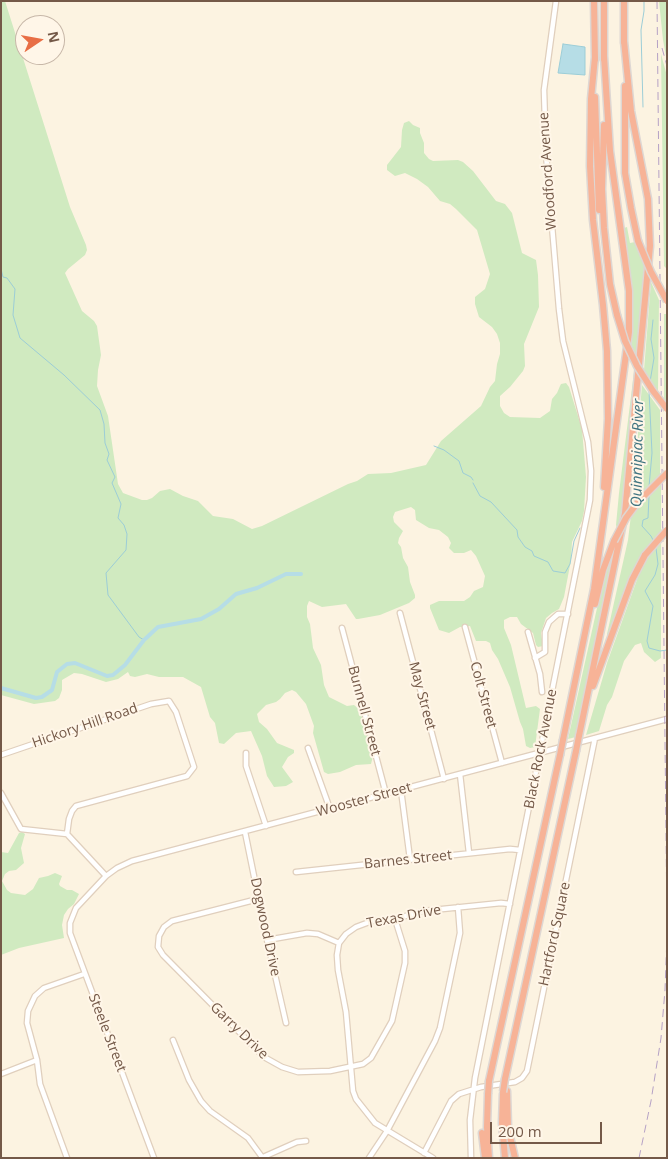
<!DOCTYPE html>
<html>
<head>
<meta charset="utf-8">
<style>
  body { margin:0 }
  #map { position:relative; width:668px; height:1159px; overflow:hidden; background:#fcf3e1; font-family:"Open Sans",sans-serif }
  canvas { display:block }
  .frame { position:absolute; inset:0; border:2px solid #745948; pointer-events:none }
  .north { position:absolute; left:15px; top:15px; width:50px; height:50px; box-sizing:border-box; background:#fff6e8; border:1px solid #c7b7a8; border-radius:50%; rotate:78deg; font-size:14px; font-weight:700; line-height:20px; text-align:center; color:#745948 }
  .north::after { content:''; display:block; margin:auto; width:18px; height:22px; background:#e86e45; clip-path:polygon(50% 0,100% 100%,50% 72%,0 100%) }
  .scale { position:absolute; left:490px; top:1122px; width:112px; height:22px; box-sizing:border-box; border:2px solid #745948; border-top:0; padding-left:6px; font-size:15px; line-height:18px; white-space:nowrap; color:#745948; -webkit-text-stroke:4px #fff6e8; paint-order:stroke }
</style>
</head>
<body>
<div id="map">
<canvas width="668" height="1159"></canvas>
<div class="frame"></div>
<div class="north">N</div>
<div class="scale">200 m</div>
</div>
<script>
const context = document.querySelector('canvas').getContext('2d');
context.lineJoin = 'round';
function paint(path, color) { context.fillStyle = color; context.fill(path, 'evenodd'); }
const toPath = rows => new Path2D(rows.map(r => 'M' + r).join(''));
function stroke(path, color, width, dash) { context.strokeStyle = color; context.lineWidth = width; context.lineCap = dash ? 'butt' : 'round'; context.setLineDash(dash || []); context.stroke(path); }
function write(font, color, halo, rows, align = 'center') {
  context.font = font + ' "Open Sans",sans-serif'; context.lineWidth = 4; context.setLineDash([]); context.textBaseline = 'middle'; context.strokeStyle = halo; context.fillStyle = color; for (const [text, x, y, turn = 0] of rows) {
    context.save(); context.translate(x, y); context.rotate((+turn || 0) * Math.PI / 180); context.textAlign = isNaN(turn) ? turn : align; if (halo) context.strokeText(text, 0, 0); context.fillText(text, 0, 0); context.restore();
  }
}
paint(toPath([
  [1,1,5,1,70,207,86,245,87,250,85,255,68,269,65,273,82,311,94,321,97,326,101,355,98,370,97,386,108,416,118,484,123,493,142,500,147,500,152,498,160,491,170,489,183,496,198,501,213,516,233,519,252,529,262,526,348,484,357,481,368,474,391,473,426,465,441,441,481,406,490,387,495,381,497,364,500,354,500,343,497,334,492,327,479,317,475,304,475,297,485,289,490,274,477,230,456,209,450,204,440,201,428,187,417,179,405,173,395,176,387,170,387,165,401,147,402,130,404,123,409,121,413,125,420,128,420,133,424,143,424,153,429,159,433,161,458,160,463,162,473,171,496,201,505,204,512,213,522,253,536,260,538,275,539,307,524,344,525,366,523,371,510,387,500,396,500,406,504,413,510,417,540,418,550,411,552,399,557,393,560,386,561,384,566,383,569,387,582,429,586,477,584,511,582,521,572,542,571,560,564,597,559,609,552,613,546,618,541,633,543,646,538,647,536,645,533,633,521,624,517,617,510,617,504,620,504,628,511,645,526,708,536,706,540,709,535,747,530,748,526,746,523,729,520,722,510,687,498,659,492,650,490,643,486,641,476,641,470,626,460,627,449,633,439,630,430,608,430,605,439,601,464,601,470,597,474,591,483,587,485,576,476,556,471,550,464,553,454,553,449,548,451,543,448,537,439,530,429,528,416,520,415,510,411,507,395,512,393,517,394,522,403,531,399,538,398,543,401,547,403,558,408,567,410,582,415,595,415,598,409,603,380,615,358,619,356,619,346,604,322,607,309,601,307,606,307,617,310,624,313,648,321,665,324,685,329,697,347,706,354,705,360,710,373,756,371,764,356,765,340,772,328,774,324,772,313,733,314,726,306,704,296,692,292,690,285,693,280,699,276,702,266,705,257,714,259,722,267,729,277,743,294,750,294,753,288,757,282,767,293,782,286,786,274,787,267,776,262,756,251,731,236,733,224,744,219,743,215,723,210,717,201,687,183,677,159,677,147,674,135,677,130,676,128,672,118,679,106,682,82,674,74,673,62,680,62,690,59,698,55,701,34,704,1,695],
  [659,1,667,1,667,61,663,40],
  [661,54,667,76,667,269,664,266],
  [627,227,630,243,635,242,646,271,638,359,631,345,633,295,624,228],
  [651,282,659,300,658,392,644,370],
  [664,314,667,314,667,402,664,399],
  [634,372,637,377,622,520,617,528,616,525,619,493],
  [642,385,660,410,660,475,632,505],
  [661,482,661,532,641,558,608,636,607,634,628,540,631,515],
  [661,540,661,658,655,662,644,652,641,643,635,645,624,661,612,697,607,705,599,731,586,735,607,663,638,577,648,557],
  [616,542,614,564,576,737,568,739,601,590],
  [22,832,25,834,21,848,24,863,16,870,9,871,5,874,2,881,7,890,11,893,25,895,33,889,39,878,48,876,55,873,62,876,59,884,60,886,67,890,72,890,79,894,74,904,68,909,64,915,62,925,64,938,19,948,1,955,1,852,8,853,19,833]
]), '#d0eac0');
const water = toPath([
  [563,44,585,47,585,75,558,73,563,44]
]);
paint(water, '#b6dde6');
stroke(water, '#9ccdd7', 1);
stroke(toPath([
  [643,107,641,30,644,11,644,1],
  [1,269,3,277,7,278,15,289,13,315,20,338,64,375,100,410,104,424,105,443,109,454,107,460,115,477,112,483,121,504,118,518,124,525,127,534,126,550,106,573,108,595,139,637,144,640],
  [650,382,654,358,651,339,653,320],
  [649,391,652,453,649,487],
  [434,446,444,450,459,461,463,473,471,477,473,480],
  [473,483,480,496,491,502,517,530,518,537,525,547,532,551,534,556,548,562,553,571,565,573,570,564,574,541,580,528],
  [649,496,648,518,643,520,642,526,651,536,654,542],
  [656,548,658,564,655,575,645,591,653,606,647,641,649,648,660,651,667,650]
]), '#9ccdd7', 1);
stroke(toPath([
  [1,688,36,698,42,697,52,690,57,672,67,664,75,663,107,676,113,675,125,665,144,640,158,627,201,619,219,609,236,594,257,588,286,574,301,574]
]), '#b6dde6', 4);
const minor = toPath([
  [400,613,444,779],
  [465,627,502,763],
  [342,628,386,794],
  [528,632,540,674,542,692],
  [535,658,545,652,545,632,549,622,558,614,568,614],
  [308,748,330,809],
  [246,753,246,766,266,826],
  [1,755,151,704,169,701,176,712,194,767,187,776,76,806,72,811,69,819,67,834],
  [460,774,469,853],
  [401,790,410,859],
  [1,793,21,829,67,834,106,876],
  [245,832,267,940,286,1023],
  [296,872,510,849,520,850],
  [258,899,172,921,164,927,159,936,158,947,163,955,264,1057,282,1067,298,1072,330,1071,363,1064,371,1058,392,1021,405,963,405,951,395,919],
  [267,940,307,933,318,934,339,943],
  [173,1040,189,1080,201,1101,210,1111,248,1138,262,1157],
  [1,1074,37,1060],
  [424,1153,451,1101,459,1094,481,1087,515,1082,522,1078,527,1071,595,738],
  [67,1158,40,1084,37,1060,27,1023,28,1011,35,996,44,988,84,974],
  [154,1158,70,933,70,923,76,908,106,876,117,868,132,861,667,719],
  [261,1158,297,1142,306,1141],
  [369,1158,387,1131,435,1041,440,1028,460,933,458,907],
  [433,1158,375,1123,356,1099,353,1091,346,1012,338,970,337,955,339,943,346,934,356,927,372,921,395,919,423,911,501,903,510,904],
  [471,1158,470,1120,475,1078,590,500,591,471,588,442,563,341,559,309,546,154,544,90,556,1]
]);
const highway = toPath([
  [594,1,595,60],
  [604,1,604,60],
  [624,1,624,43],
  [595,57,591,99,590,166,593,220,603,305,607,351,608,419,604,487],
  [625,86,625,173,631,208,638,241],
  [595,97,599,210],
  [604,125,602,189,604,228,610,284,617,315],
  [595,604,603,570,614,541],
  [593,686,632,580,645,555],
  [579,736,625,513,650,246,648,199,631,111,624,41],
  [563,740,594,589,629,332,629,291,610,151,604,56],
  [505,1079,576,751],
  [489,1081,560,755],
  [507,1091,508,1128,515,1158],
  [488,1094,487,1127,489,1158],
  [503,1094,502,1123,505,1158],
  [482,1133,485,1158]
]);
stroke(minor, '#e0cfbd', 7);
stroke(highway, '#ded7d3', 9);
stroke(minor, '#fff', 4.5);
stroke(highway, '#f7b397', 6);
stroke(toPath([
  [657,1,667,925],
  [662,48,667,66],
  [639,1158,651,1101,661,1038,665,990,667,936]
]), '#b5a1c5', 1, [8, 5]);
const highwayBridge = toPath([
  [638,241,651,272,667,301],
  [617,315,625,341,637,366,653,391,667,409],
  [614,541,626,518,638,502,667,473],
  [645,555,667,530],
  [576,751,579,736],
  [560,755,563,740],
  [503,1092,505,1079],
  [488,1094,489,1081]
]);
stroke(highwayBridge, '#ded7d3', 9, []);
stroke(highwayBridge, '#f7b397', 6);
write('14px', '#745948', '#fff6e8', [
  ["Woodford Avenue",548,171,-94],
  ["Colt Street",483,695,75],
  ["May Street",422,696,75],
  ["Bunnell Street",364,711,75],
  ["Hickory Hill Road",85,726,-19],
  ["Black Rock Avenue",541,749,-79],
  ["Wooster Street",364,800,-15],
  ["Barnes Street",408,860,-6],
  ["Texas Drive",404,917,-11],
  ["Dogwood Drive",265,927,78],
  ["Hartford Square",555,934,-78],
  ["Garry Drive",239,1031,44],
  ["Steele Street",107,1033,69]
]);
write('italic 15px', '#3f7380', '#fff6e8', [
  ["Quinnipiac River",638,453,-89]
]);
</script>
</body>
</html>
